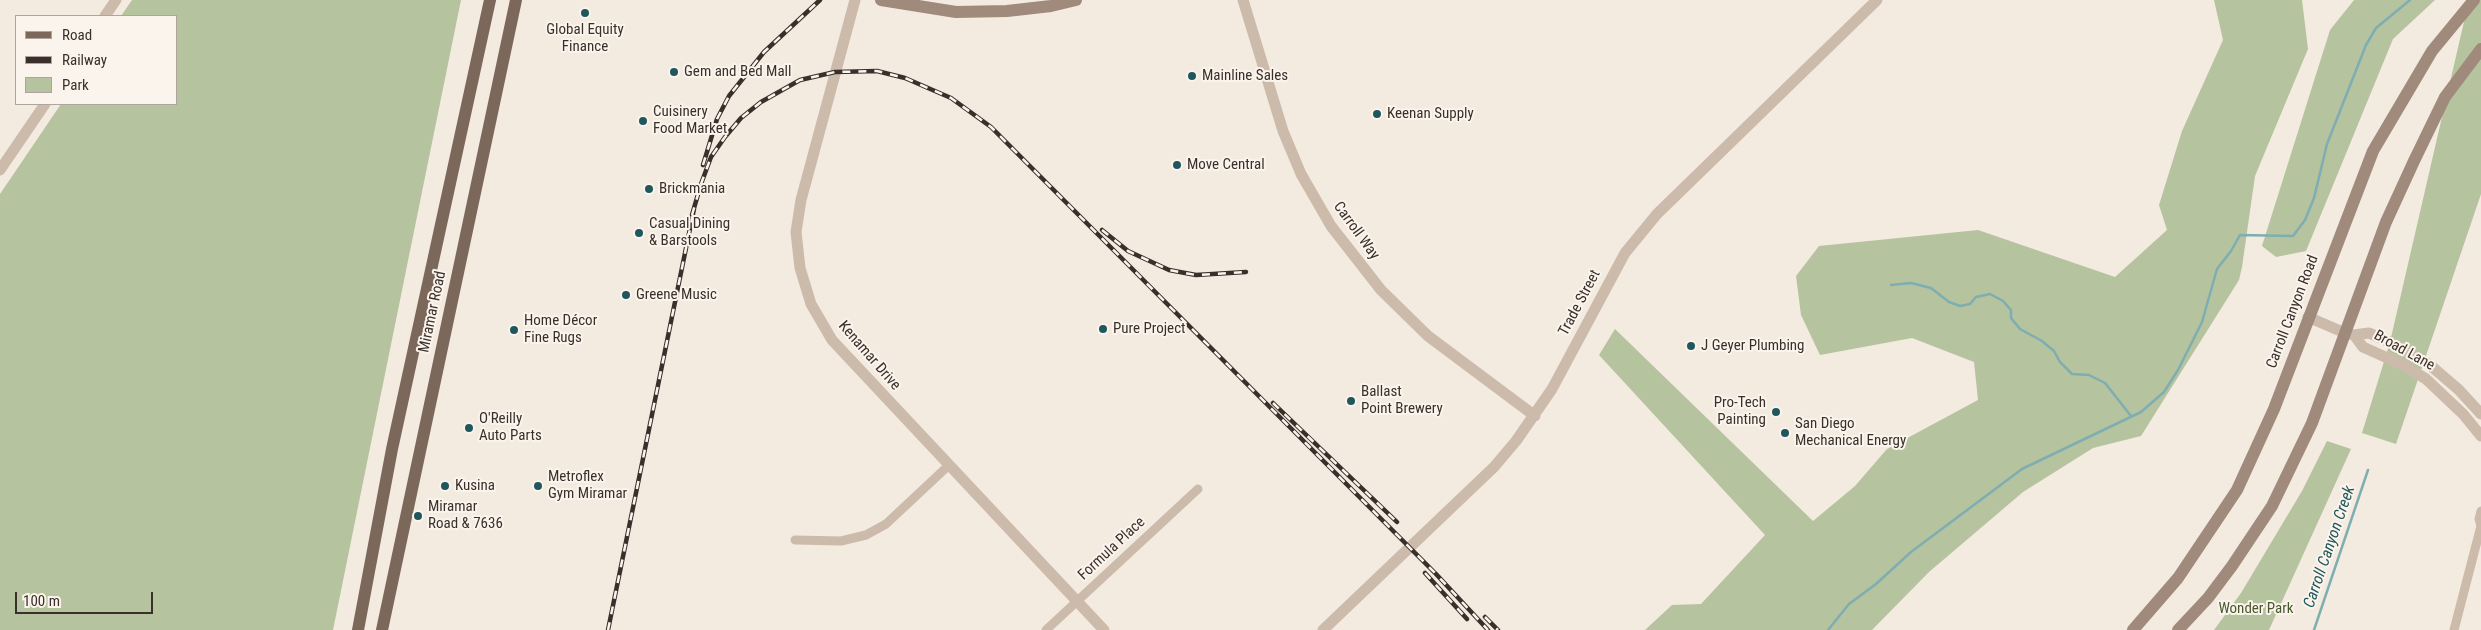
<!DOCTYPE html>
<html>
<head>
<meta charset="utf-8">
<style>
  body { margin:0 }
  #map { position:relative; width:2481px; height:630px; overflow:hidden; background:#f3eae0; font-family:"Roboto Condensed",sans-serif }
  canvas { display:block }
  .legend { position:absolute; left:15px; top:15px; width:162px; height:90px; box-sizing:border-box; background:#fbf4ec; border:1px solid #aea59e; margin:0; padding:6px 9px; list-style:none; font-size:15px; color:#3a2f2a }
  .legend li { display:flex; align-items:center; gap:10px; height:25px }
  .legend b { width:25px; border:1px solid #aea59e }
  .scale { position:absolute; left:15px; top:592px; width:138px; height:22px; box-sizing:border-box; border:2px solid #3a2f2a; border-top:0; padding-left:6px; font-size:15px; line-height:18px; white-space:nowrap; color:#3a2f2a; -webkit-text-stroke:4px #fbf4ec; paint-order:stroke }
</style>
</head>
<body>
<div id="map">
<canvas width="2481" height="630"></canvas>
<ul class="legend">
<li><b style="height:6px;background:#7c675b"></b>Road</li>
<li><b style="height:6px;background:#3a2f2a"></b>Railway</li>
<li><b style="height:14px;background:#b6c39f"></b>Park</li>
</ul>
<div class="scale">100 m</div>
</div>
<script>
const context = document.querySelector('canvas').getContext('2d');
context.lineJoin = 'round';
function paint(path, color) { context.fillStyle = color; context.fill(path, 'evenodd'); }
const toPath = rows => new Path2D(rows.map(r => 'M' + r).join(''));
function stroke(path, color, width, dash) { context.strokeStyle = color; context.lineWidth = width; context.lineCap = dash ? 'butt' : 'round'; context.setLineDash(dash || []); context.stroke(path); }
function write(font, color, halo, rows, align = 'center') {
  context.font = font + ' "Roboto Condensed",sans-serif'; context.lineWidth = 4; context.setLineDash([]); context.textBaseline = 'middle'; context.strokeStyle = halo; context.fillStyle = color; for (const [text, x, y, turn = 0] of rows) {
    context.save(); context.translate(x, y); context.rotate((+turn || 0) * Math.PI / 180); context.textAlign = isNaN(turn) ? turn : align; if (halo) context.strokeText(text, 0, 0); context.fillText(text, 0, 0); context.restore();
  }
}
paint(toPath([
  [132,0,461,0,333,630,0,630,0,194,61,104,176,104,176,16,121,16],
  [2214,0,2302,0,2308,49,2255,176,2242,267,2239,280,2141,436,2093,448,2023,492,1929,572,1872,630,1645,630,1672,605,1701,604,1765,535,1599,355,1615,329,1813,521,1855,486,1887,449,1978,400,1974,362,1912,338,1820,355,1801,315,1796,276,1819,246,1978,230,2115,277,2167,230,2159,205,2182,131,2223,40],
  [2354,0,2435,0,2393,39,2306,251,2276,257,2262,246,2330,30],
  [2469,0,2481,0,2481,194,2396,444,2362,433,2390,342],
  [2327,441,2351,449,2269,630,2214,630,2241,593,2302,491]
]), '#b6c39f');
stroke(toPath([
  [1891,285,1911,283,1931,288,1949,302,1960,306,1970,304,1976,297,1990,294,2003,301,2011,310,2011,318,2020,329,2042,341,2054,351,2060,362,2072,374,2089,375,2105,383,2131,416],
  [1828,630,1849,604,1876,584,1911,552,2022,469,2141,412,2164,392,2178,370,2202,322,2217,269,2231,251,2240,235,2293,236,2305,220,2314,198,2327,144,2366,45,2376,28,2410,0],
  [2314,630,2368,470]
]), '#7eaeb1', 2.5);
stroke(toPath([
  [2481,511,2479,519,2481,526],
  [795,540,841,541,866,535,886,524,948,466],
  [1046,630,1198,489],
  [2454,630,2481,526]
]), '#ccbbab', 9);
stroke(toPath([
  [855,0,801,200,796,232,800,268,811,304,832,340,1104,630],
  [1243,0,1283,131,1301,174,1331,226,1381,290,1428,336,1535,416],
  [105,16,116,0],
  [0,170,45,104],
  [2308,317,2345,333,2354,335,2369,333,2394,344,2430,365,2459,390,2481,414],
  [2354,335,2363,347,2405,366,2426,379,2463,414,2481,436],
  [1323,630,1494,467,1516,441,1552,389,1625,253,1657,214,1877,0]
]), '#ccbbab', 11);
stroke(toPath([
  [881,0,956,12,1007,11,1051,6,1076,0],
  [2133,630,2178,578,2237,490,2274,409,2373,151,2432,51,2474,0],
  [2178,630,2208,598,2232,566,2272,506,2312,423,2386,222,2414,161,2445,97,2481,49]
]), '#a08a7c', 12);
stroke(toPath([
  [358,630,392,449,490,0],
  [382,630,516,0]
]), '#7c675b', 12);
const rail = toPath([
  [703,165,717,119,729,96,764,52,820,0],
  [692,215,701,184,711,157,725,137,741,118,761,102,800,80,835,72,877,71,905,78,951,98,991,127,1436,574,1488,630],
  [1102,230,1128,251,1169,270,1196,275,1246,272],
  [1273,403,1397,522],
  [1425,573,1467,619],
  [1485,617,1498,630],
  [608,630,694,209]
]);
stroke(rail, '#3a2f2a', 4.5);
stroke(rail, '#fbf4ec', 2.5, [8]);
for (const [x, y, r, color] of [
  [585,13,5,"#1f575c"],
  [674,72,5,"#1f575c"],
  [1192,76,5,"#1f575c"],
  [1377,114,5,"#1f575c"],
  [643,121,5,"#1f575c"],
  [1177,165,5,"#1f575c"],
  [649,189,5,"#1f575c"],
  [639,233,5,"#1f575c"],
  [626,295,5,"#1f575c"],
  [1103,329,5,"#1f575c"],
  [514,330,5,"#1f575c"],
  [1691,346,5,"#1f575c"],
  [1351,401,5,"#1f575c"],
  [1776,412,5,"#1f575c"],
  [469,428,5,"#1f575c"],
  [1785,433,5,"#1f575c"],
  [445,486,5,"#1f575c"],
  [538,486,5,"#1f575c"],
  [418,516,5,"#1f575c"]
]) { const dot = new Path2D(); dot.arc(x, y, r, 0, 2 * Math.PI); context.fillStyle = color; context.fill(dot); stroke(dot, '#fbf4ec', 2); }
write('15px', '#3a2f2a', '#fbf4ec', [
  ["Global Equity",585,30,"center"],
  ["Finance",585,47,"center"],
  ["Gem and Bed Mall",684,72],
  ["Mainline Sales",1202,76],
  ["Cuisinery",653,112],
  ["Food Market",653,129],
  ["Keenan Supply",1387,114],
  ["Move Central",1187,165],
  ["Brickmania",659,189],
  ["Casual Dining",649,224],
  ["& Barstools",649,241],
  ["Greene Music",636,295],
  ["Home Décor",524,321],
  ["Fine Rugs",524,338],
  ["Pure Project",1113,329],
  ["J Geyer Plumbing",1701,346],
  ["Ballast",1361,392],
  ["Point Brewery",1361,409],
  ["Pro-Tech",1766,403,"right"],
  ["Painting",1766,420,"right"],
  ["O'Reilly",479,419],
  ["Auto Parts",479,436],
  ["San Diego",1795,424],
  ["Mechanical Energy",1795,441],
  ["Metroflex",548,477],
  ["Gym Miramar",548,494],
  ["Kusina",455,486],
  ["Miramar",428,507],
  ["Road & 7636",428,524]
], 'left');
write('15px', '#3a2f2a', '#fbf4ec', [
  ["Carroll Way",1356,231,54],
  ["Trade Street",1580,303,-62],
  ["Miramar Road",433,312,-78],
  ["Carroll Canyon Road",2293,312,-69],
  ["Broad Lane",2404,351,29],
  ["Kenamar Drive",869,356,49],
  ["Formula Place",1112,549,-43]
]);
write('15px', '#48592d', '#fbf4ec', [
  ["Wonder Park",2256,609]
]);
write('italic 16px', '#1f575c', '#fbf4ec', [
  ["Carroll Canyon Creek",2330,547,-71]
]);
</script>
</body>
</html>
